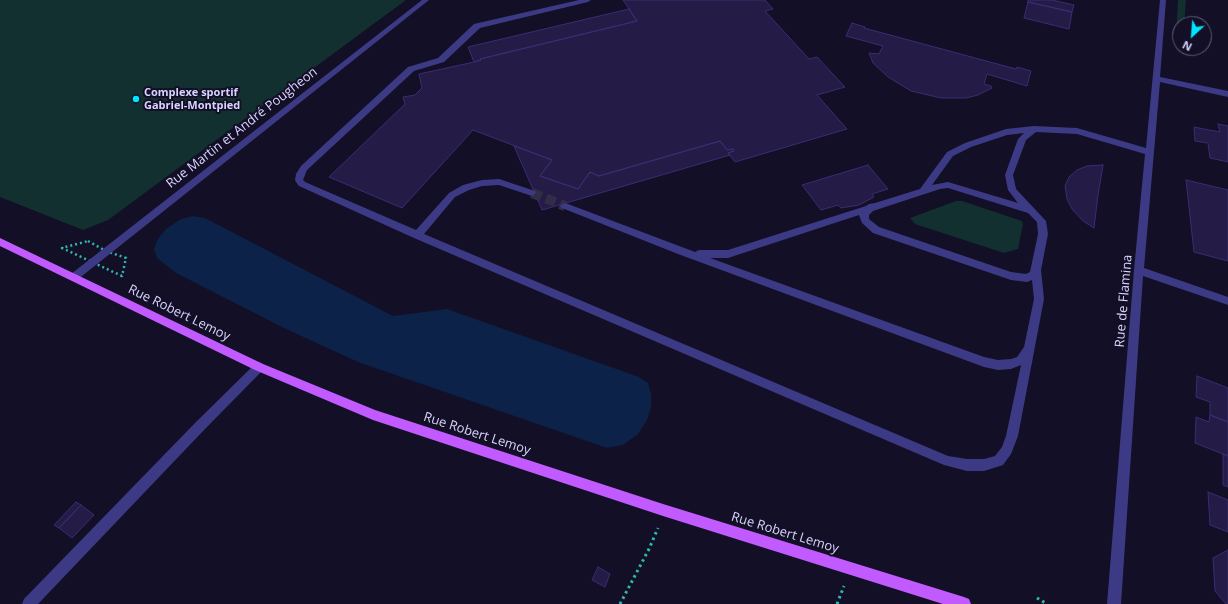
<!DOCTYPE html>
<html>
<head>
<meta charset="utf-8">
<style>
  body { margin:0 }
  #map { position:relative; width:1228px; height:604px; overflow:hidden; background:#130f26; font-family:"Open Sans",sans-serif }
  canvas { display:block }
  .north { position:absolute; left:1172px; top:16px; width:40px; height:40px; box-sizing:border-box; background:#130f26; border:1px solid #625e7d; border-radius:50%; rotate:206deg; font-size:11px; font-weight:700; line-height:16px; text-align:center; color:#d9d4ff }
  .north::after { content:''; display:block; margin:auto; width:14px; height:18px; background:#00e5ff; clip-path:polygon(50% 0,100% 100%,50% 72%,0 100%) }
</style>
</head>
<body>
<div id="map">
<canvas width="1228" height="604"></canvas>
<div class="north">N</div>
</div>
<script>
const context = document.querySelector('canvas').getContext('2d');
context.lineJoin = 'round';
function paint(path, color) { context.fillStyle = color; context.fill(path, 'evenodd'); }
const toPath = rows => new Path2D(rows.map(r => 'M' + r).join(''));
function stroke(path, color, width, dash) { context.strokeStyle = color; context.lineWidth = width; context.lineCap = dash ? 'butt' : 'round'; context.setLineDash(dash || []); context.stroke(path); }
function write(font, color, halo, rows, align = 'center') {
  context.font = font + ' "Open Sans",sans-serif'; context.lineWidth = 4; context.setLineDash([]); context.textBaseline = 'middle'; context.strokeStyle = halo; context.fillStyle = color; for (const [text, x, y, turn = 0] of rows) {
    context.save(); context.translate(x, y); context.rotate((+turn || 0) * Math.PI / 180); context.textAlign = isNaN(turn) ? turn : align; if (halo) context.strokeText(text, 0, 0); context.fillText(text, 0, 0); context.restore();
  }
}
paint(toPath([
  [0,0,406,0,108,220,83,230,0,197],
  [1178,0,1186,0,1184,24,1180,24,1180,33,1176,36],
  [956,201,962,201,1022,221,1023,224,1018,249,1004,253,915,224,910,218]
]), '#12302f');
paint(toPath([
  [193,216,205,218,393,316,447,309,639,377,648,383,651,394,651,407,647,420,638,434,623,445,607,448,358,362,284,328,176,273,157,258,154,249,158,239,166,229,181,219]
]), '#0c2248');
const building = toPath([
  [623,0,765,0,773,9,765,11,809,59,817,57,845,87,817,95,847,129,735,162,728,153,734,151,733,149,727,150,720,141,599,176,590,172,578,189,540,176,552,160,473,130,402,208,329,177,405,104,403,97,415,95,422,88,419,74,474,62,481,60,480,59,637,21,623,0],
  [1028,0,1052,0,1074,5,1072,12,1028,2,1028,0],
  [1028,2,1072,12,1069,29,1024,18,1028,2],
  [629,9,637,21,480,59,481,60,474,62,468,47,629,9],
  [852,23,865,27,864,28,1016,69,1017,67,1031,71,1027,86,987,74,984,84,991,86,992,88,978,95,966,98,941,98,911,91,888,77,873,63,869,53,879,54,883,46,846,36,852,23],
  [1218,124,1228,126,1228,162,1210,158,1208,143,1195,141,1194,127,1220,132,1218,124],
  [720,141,727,150,733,149,734,151,728,153,730,155,542,210,514,146,552,160,540,176,578,189,590,172,599,176,720,141],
  [868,165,888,189,872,194,874,197,859,205,841,208,838,205,821,210,802,185,868,165],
  [1103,165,1098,195,1094,228,1083,221,1072,209,1067,199,1065,186,1069,177,1077,170,1087,166,1103,165],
  [1186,180,1228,190,1228,261,1194,252,1186,180],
  [1197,376,1228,388,1228,422,1210,415,1210,402,1196,397,1197,376],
  [1210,415,1228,422,1228,456,1195,443,1196,417,1209,422,1210,415],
  [1223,454,1228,456,1228,487,1223,485,1223,454],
  [1208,492,1228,500,1228,532,1210,525,1208,492],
  [76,502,81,505,59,528,54,525,76,502],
  [81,505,94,515,72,538,59,528,81,505],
  [1228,550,1228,604,1226,604,1215,591,1213,558,1228,550],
  [598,567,610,574,605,587,592,580,598,567]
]);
paint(building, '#241b47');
stroke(building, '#3b2d73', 1);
stroke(toPath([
  [532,193,565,206]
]), '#312d47', 10, [10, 5]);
stroke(toPath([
  [88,241,106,251,126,258,122,276,62,248,88,241]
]), '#2fb8b0', 2.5, [2, 3]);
stroke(toPath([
  [1037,598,1047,604],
  [620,604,649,549,658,528],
  [837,604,844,586]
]), '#2fb8b0', 3, [2.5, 3.5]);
paint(toPath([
  [422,0,429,0,77,280,71,280,69,277,71,274,422,0],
  [579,0,591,0,588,2,480,28,444,62,414,71,307,170,303,180,305,182,416,230,449,193,463,185,482,180,499,179,535,191,536,193,532,196,499,185,482,186,469,190,455,197,424,234,948,456,967,459,984,459,995,456,1002,447,1006,436,1021,365,1011,369,998,370,984,367,678,254,562,208,560,206,565,203,568,204,695,252,699,250,728,250,866,206,869,204,875,203,920,189,947,152,965,143,1006,129,1034,126,1077,128,1146,148,1160,0,1166,0,1160,77,1228,91,1228,97,1160,82,1144,268,1228,297,1228,305,1143,276,1121,604,1107,604,1134,270,1145,154,1077,134,1036,132,1026,140,1013,175,1016,189,1046,221,1048,234,1041,270,1044,299,1018,436,1011,454,1003,465,984,471,967,471,944,465,414,238,299,186,296,182,295,180,296,174,301,166,408,67,438,58,474,24,579,0],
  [1024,133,1018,139,1005,175,1008,190,1018,203,948,182,932,185,953,156,971,147,1007,135,1024,133],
  [948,188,1028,213,1037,222,1038,234,1030,272,1026,274,1011,272,879,227,869,219,869,215,873,211,940,189,948,188],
  [859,215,862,223,873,233,1011,280,1027,282,1032,280,1034,299,1024,347,1017,357,1011,359,998,360,984,357,710,258,728,258,859,215],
  [259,362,263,364,264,367,263,370,204,430,38,604,22,604,24,599,196,422,255,364,259,362]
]), '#3d3a85');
paint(toPath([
  [0,238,263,364,375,410,663,504,964,597,969,599,971,604,943,604,663,516,373,420,255,370,0,246,0,238]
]), '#c25bff');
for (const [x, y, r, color] of [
  [136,99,4,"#00e5ff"]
]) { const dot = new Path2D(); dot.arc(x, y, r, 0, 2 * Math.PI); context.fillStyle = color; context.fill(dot); stroke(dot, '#130f26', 1.5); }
write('bold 11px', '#d9d4ff', '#130f26', [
  ["Complexe sportif",144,93],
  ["Gabriel-Montpied",144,106]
], 'left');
write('13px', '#d9d4ff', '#130f26', [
  ["Rue Martin et André Pougheon",242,128,-38],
  ["Rue de Flamina",1124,301,-85],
  ["Rue Robert Lemoy",179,313,26],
  ["Rue Robert Lemoy",477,434,18],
  ["Rue Robert Lemoy",785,533,17]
]);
</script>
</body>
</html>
